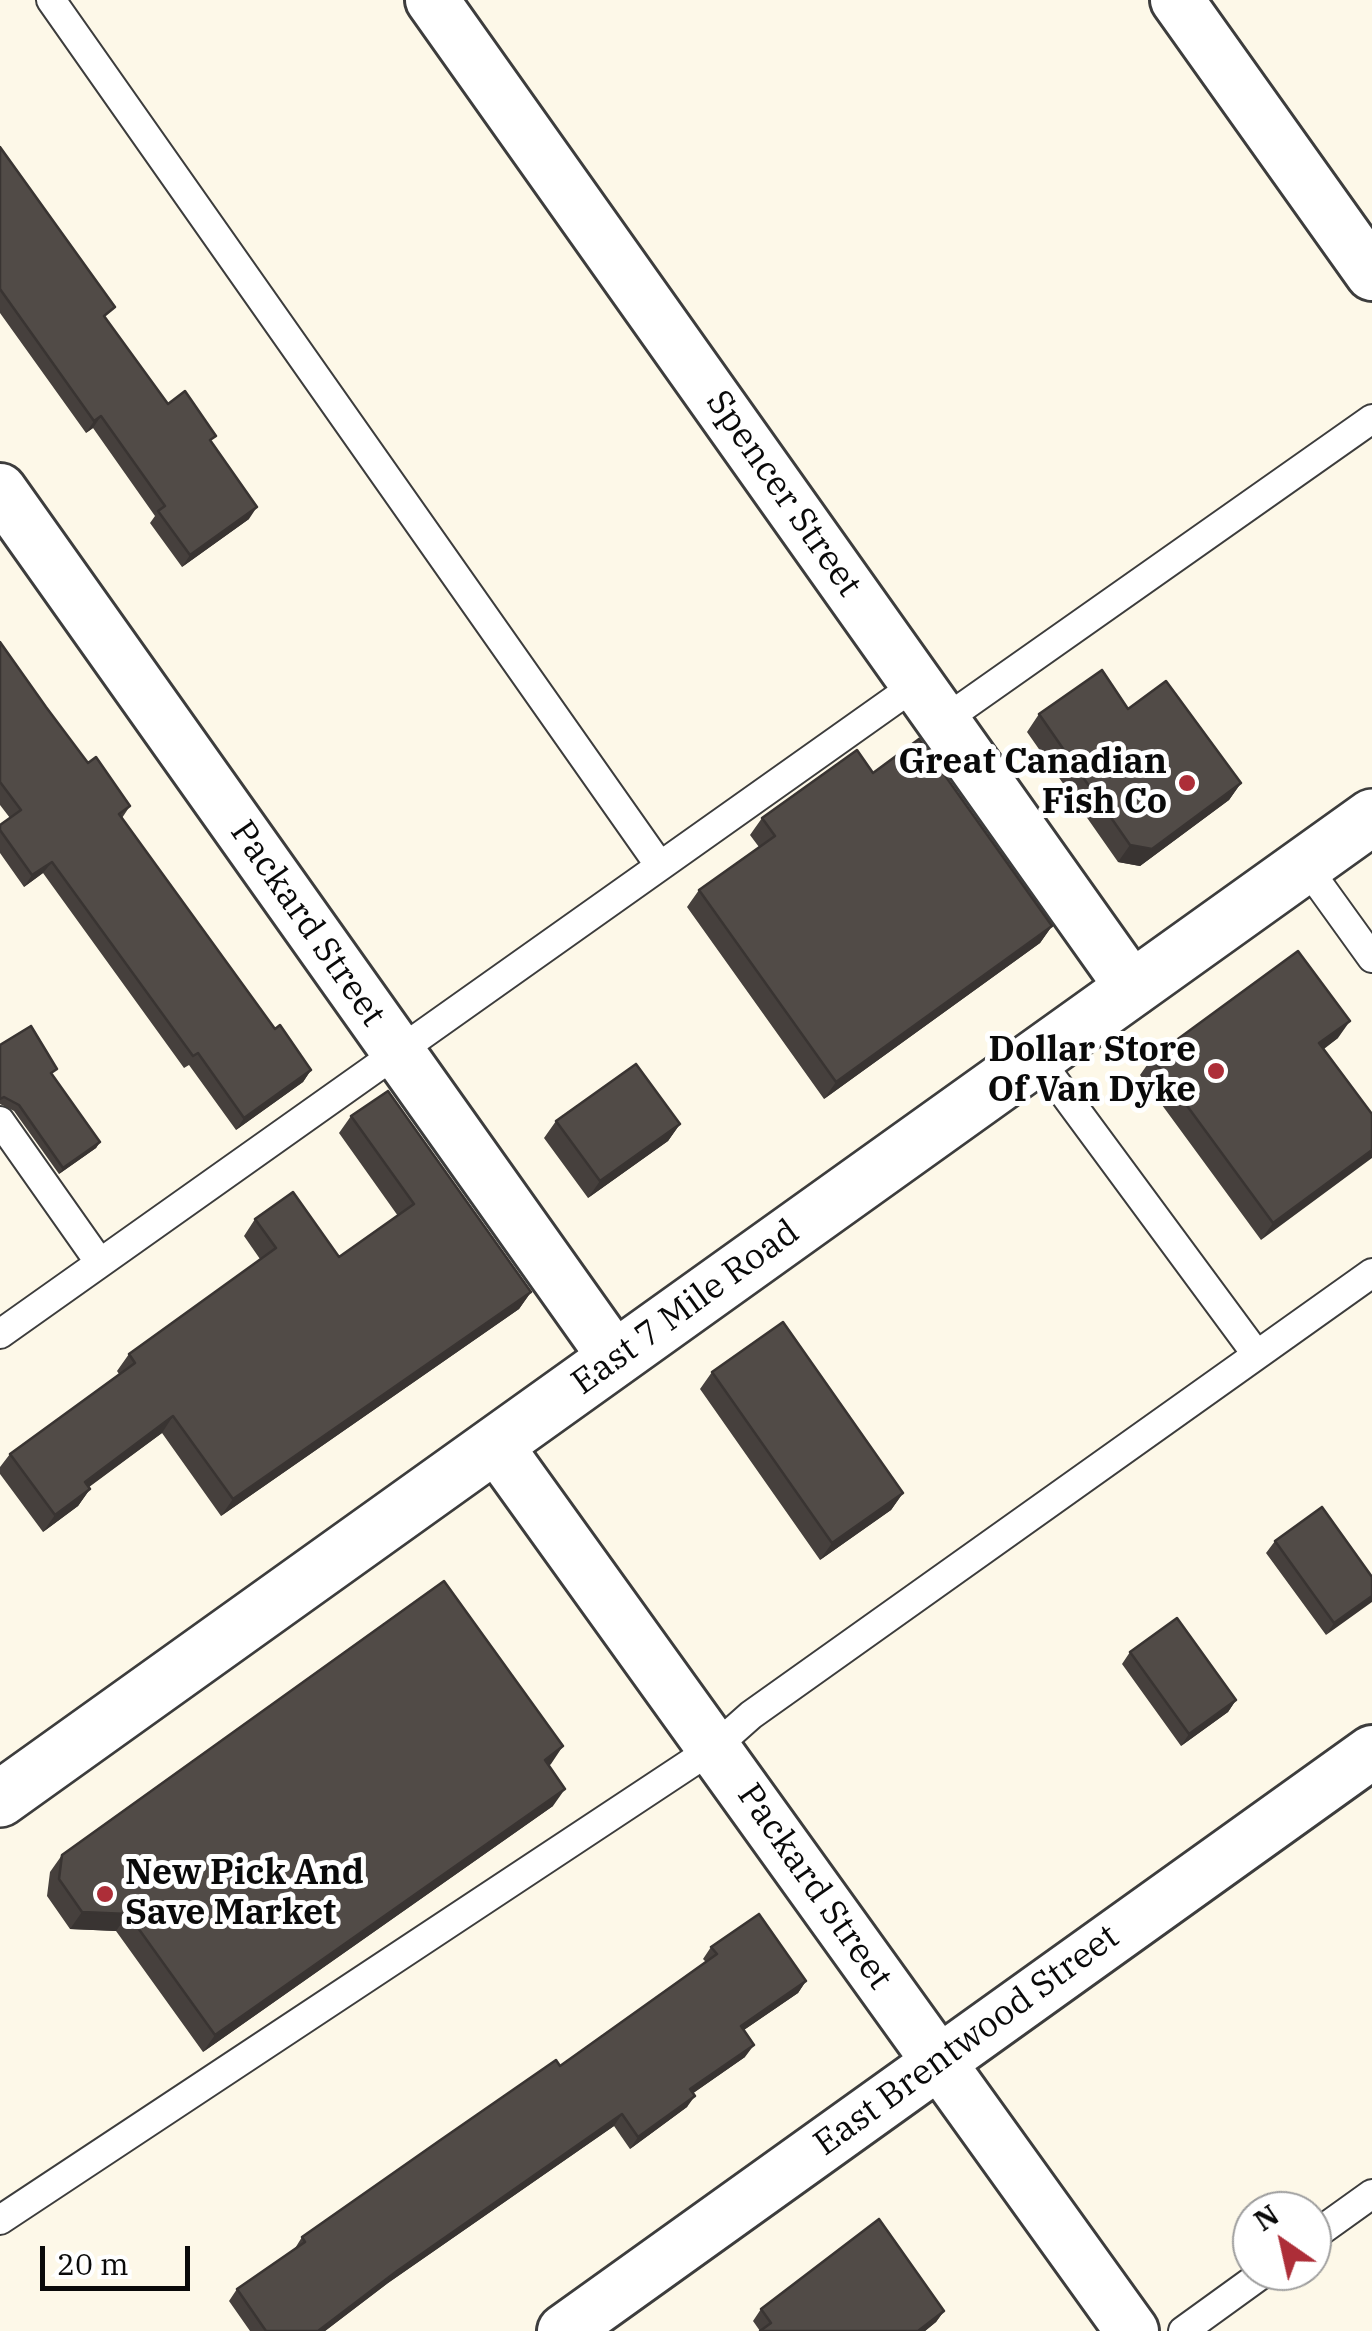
<!DOCTYPE html>
<html>
<head>
<meta charset="utf-8">
<style>
  body { margin:0 }
  #map { position:relative; width:1372px; height:2331px; overflow:hidden; background:#fdf8e8; font-family:"IBM Plex Serif",serif }
  canvas { display:block }
  .north { position:absolute; left:1232px; top:2191px; width:100px; height:100px; box-sizing:border-box; background:#fff; border:2px solid #9d9d9d; border-radius:50%; rotate:326deg; font-size:28px; font-weight:700; line-height:40px; text-align:center; color:#0a0a0a }
  .north::after { content:''; display:block; margin:auto; width:35px; height:45px; background:#ad2e38; clip-path:polygon(50% 0,100% 100%,50% 72%,0 100%) }
  .scale { position:absolute; left:40px; top:2246px; width:150px; height:45px; box-sizing:border-box; border:5px solid #0a0a0a; border-top:0; padding-left:12px; font-size:30px; line-height:35px; white-space:nowrap; color:#0a0a0a; -webkit-text-stroke:8px #fff; paint-order:stroke }
</style>
</head>
<body>
<div id="map">
<canvas width="1372" height="2331"></canvas>
<div class="north">N</div>
<div class="scale">20 m</div>
</div>
<script>
const context = document.querySelector('canvas').getContext('2d');
context.lineJoin = 'round';
const toPath = rows => new Path2D(rows.map(r => 'M' + r).join(''));
function stroke(path, color, width, dash) { context.strokeStyle = color; context.lineWidth = width; context.lineCap = dash ? 'butt' : 'round'; context.setLineDash(dash || []); context.stroke(path); }
function paint(path, color) { context.fillStyle = color; context.fill(path, 'evenodd'); }
function write(font, color, halo, rows, align = 'center') {
  context.font = font + ' "IBM Plex Serif",serif'; context.lineWidth = 10; context.setLineDash([]); context.textBaseline = 'middle'; context.strokeStyle = halo; context.fillStyle = color; for (const [text, x, y, turn = 0] of rows) {
    context.save(); context.translate(x, y); context.rotate((+turn || 0) * Math.PI / 180); context.textAlign = isNaN(turn) ? turn : align; if (halo) context.strokeText(text, 0, 0); context.fillText(text, 0, 0); context.restore();
  }
}
const service = toPath([
  [51,0,660,866],
  [943,721,1372,419],
  [1305,865,1372,958],
  [1037,1057,1257,1355],
  [0,1121,100,1263],
  [0,1334,917,684],
  [0,2220,715,1747,751,1715,1372,1273],
  [1312,2237,1372,2194],
  [1183,2331,1266,2271]
]);
const minor = toPath([
  [432,0,1133,989],
  [1177,0,1372,274],
  [0,490,615,1358],
  [495,1444,1132,2331],
  [564,2331,1372,1752]
]);
const tertiary = toPath([
  [0,1799,1372,817]
]);
stroke(service, '#3d3d3d', 32);
stroke(minor, '#3d3d3d', 58);
stroke(tertiary, '#3d3d3d', 60);
stroke(service, '#fff', 28);
stroke(minor, '#fff', 52);
stroke(tertiary, '#fff', 55);
paint(toPath([
  [0,147,107,320,168,404,212,442,249,519,182,567,150,523,155,516,93,428,86,433,0,313],
  [0,642,46,707,88,763,130,806,122,818,275,1029,311,1070,303,1082,236,1130,189,1065,184,1068,43,873,24,887,0,853,0,825,10,818,0,805],
  [1128,709,1241,783,1229,800,1140,866,1118,862,1027,732,1039,714],
  [873,773,1052,926,1040,943,824,1099,687,907,699,890,759,847,750,835,762,818],
  [1338,1038,1324,1049,1372,1114,1261,1240,1140,1075,1152,1058],
  [0,1045,53,1075,100,1142,96,1148,59,1174,14,1111,0,1104],
  [351,1116,531,1292,519,1309,221,1516,162,1433,88,1487,90,1489,78,1506,43,1532,0,1474,0,1467,10,1454,119,1374,117,1371,129,1354,260,1259,244,1236,255,1219,339,1257,398,1216,339,1133],
  [556,1121,680,1124,668,1141,588,1198,544,1138],
  [712,1372,903,1493,891,1510,820,1560,700,1389],
  [1275,1541,1372,1577,1326,1635,1266,1553],
  [1130,1652,1236,1700,1228,1712,1181,1746,1122,1664],
  [551,1764,548,1766,553,1806,203,2052,116,1931,70,1929,47,1896,50,1872,62,1855],
  [711,1947,806,1981,798,1993,744,2030,745,2057,693,2093,687,2107,630,2149,614,2126,388,2283,325,2331,250,2331,229,2301,237,2289,294,2250,302,2237,560,2066,706,1962,703,1959],
  [761,2309,944,2311,936,2322,925,2331,760,2331,753,2321]
]), '#46403d');
paint(toPath([
  [101,416,93,428,86,433,94,421],
  [257,507,249,519,182,567,190,555],
  [1241,783,1229,800,1140,866,1118,862,1130,845],
  [52,862,43,873,24,887,32,875],
  [1052,926,1040,943,824,1099,836,1082],
  [1350,1021,1338,1038,1308,1060,1319,1043],
  [311,1070,303,1082,236,1130,244,1118],
  [680,1124,668,1141,588,1198,600,1181],
  [100,1142,96,1148,59,1174,63,1168],
  [1372,1150,1372,1158,1261,1240,1273,1223],
  [531,1292,519,1309,221,1516,233,1499],
  [173,1416,162,1433,73,1499,85,1482],
  [90,1489,78,1506,43,1532,55,1515],
  [903,1493,891,1510,820,1560,832,1543],
  [1372,1596,1372,1602,1326,1635,1334,1623],
  [1236,1700,1228,1712,1181,1746,1189,1734],
  [563,1746,551,1764,533,1777,545,1760],
  [565,1789,553,1806,203,2052,215,2035],
  [82,1912,128,1914,116,1931,70,1929],
  [806,1981,798,1993,732,2038,741,2026],
  [754,2045,745,2057,682,2101,690,2089],
  [695,2096,687,2107,630,2149,638,2137],
  [622,2114,614,2126,388,2283,325,2331,318,2331,397,2271],
  [944,2311,936,2322,925,2331,918,2331]
]), '#393432');
const building = toPath([
  [0,147,115,307,104,316,168,404,185,391,216,436,210,440,257,507,190,555,158,511,165,506,101,416,94,421,0,289,0,147],
  [0,642,46,707,88,763,96,757,130,806,119,814,275,1029,280,1025,311,1070,244,1118,198,1053,193,1056,52,862,32,875,0,830,0,825,21,810,0,782,0,642],
  [1102,670,1128,709,1166,681,1241,783,1152,849,1130,845,1039,714,1102,670],
  [919,739,1052,926,836,1082,699,890,775,836,762,818,857,750,873,773,919,739],
  [1298,951,1350,1021,1319,1043,1372,1114,1372,1150,1273,1223,1152,1058,1298,951],
  [31,1026,57,1069,51,1073,100,1142,63,1168,19,1105,4,1097,0,1099,0,1045,31,1026],
  [636,1064,680,1124,600,1181,556,1121,636,1064],
  [388,1091,531,1292,233,1499,173,1416,85,1482,90,1489,55,1515,10,1454,135,1363,129,1354,276,1248,255,1219,293,1192,339,1257,414,1204,351,1116,388,1091],
  [783,1322,903,1493,832,1543,712,1372,783,1322],
  [1322,1507,1372,1577,1372,1596,1334,1623,1275,1541,1322,1507],
  [444,1581,563,1746,545,1760,565,1789,215,2035,128,1914,82,1912,59,1879,62,1855,444,1581],
  [1177,1618,1236,1700,1189,1734,1130,1652,1177,1618],
  [759,1914,806,1981,741,2026,754,2045,690,2089,695,2096,638,2137,622,2114,397,2271,318,2331,266,2331,237,2289,305,2242,302,2237,439,2141,556,2060,560,2066,717,1954,711,1947,759,1914],
  [879,2219,944,2311,918,2331,760,2331,771,2323,761,2309,879,2219]
]);
paint(building, '#514b47');
stroke(building, '#393432', 2.5);
for (const [x, y, r, color] of [
  [1187,783,10,"#ad2e38"],
  [1216,1071,10,"#ad2e38"],
  [105,1894,10,"#ad2e38"]
]) { const dot = new Path2D(); dot.arc(x, y, r, 0, 2 * Math.PI); context.fillStyle = color; context.fill(dot); stroke(dot, '#fff', 4); }
write('35px', '#0a0a0a', '#fff', [
  ["Spencer Street",783,494,55],
  ["Packard Street",307,924,55],
  ["East 7 Mile Road",686,1308,-36],
  ["Packard Street",814,1887,55],
  ["East Brentwood Street",967,2041,-36]
]);
write('bold 35px', '#0a0a0a', '#fff', [
  ["Great Canadian",1167,763],
  ["Fish Co",1167,803],
  ["Dollar Store",1196,1051],
  ["Of Van Dyke",1196,1091],
  ["New Pick And",125,1874,"left"],
  ["Save Market",125,1914,"left"]
], 'right');
</script>
</body>
</html>
